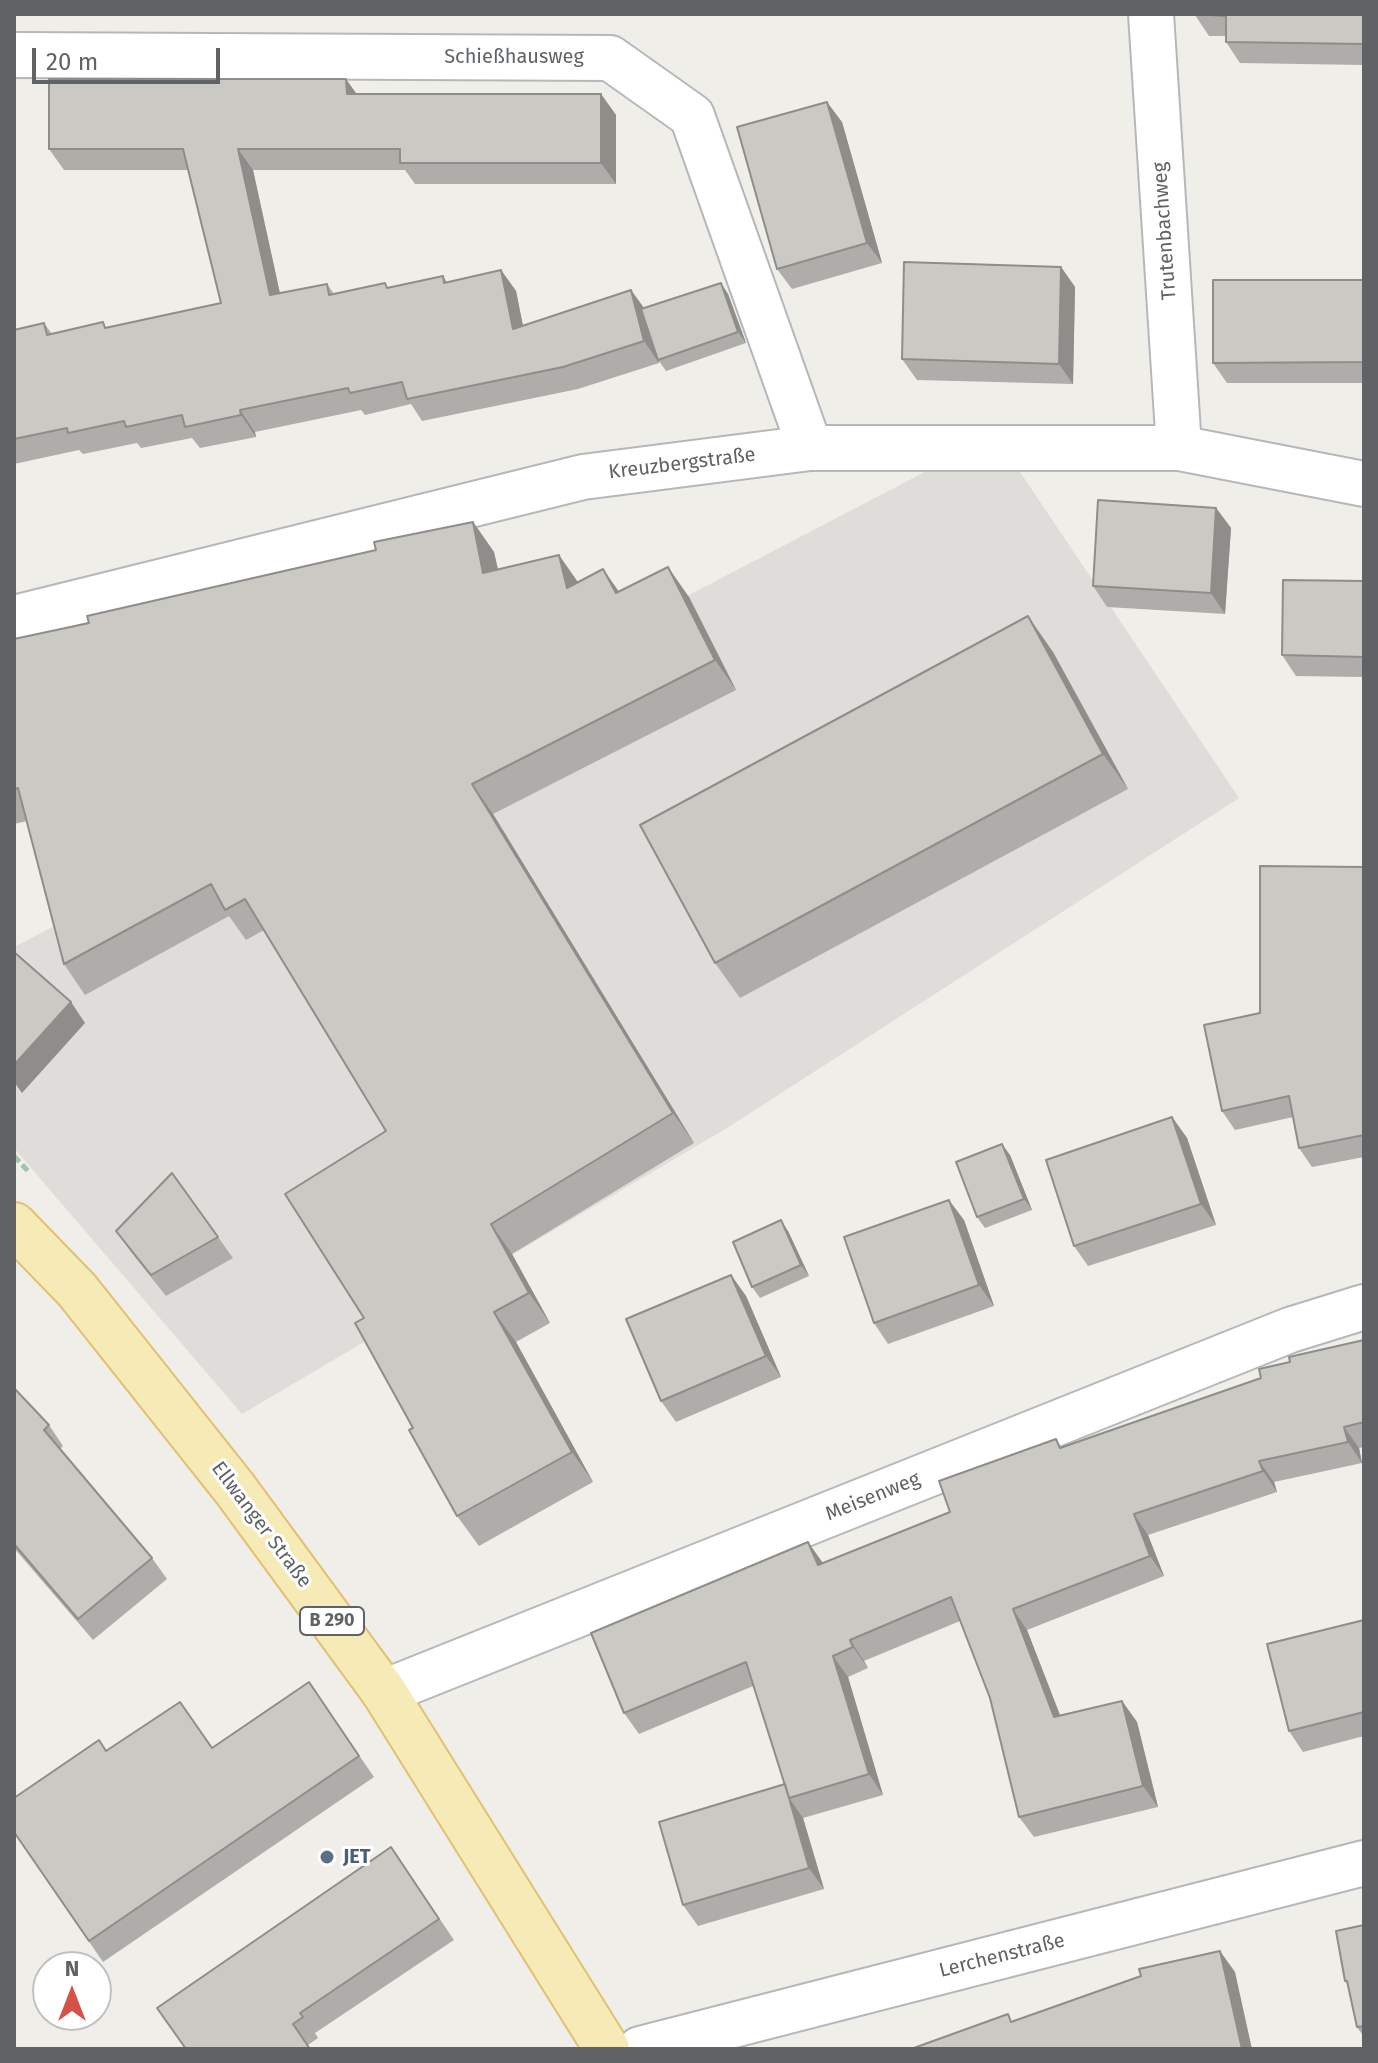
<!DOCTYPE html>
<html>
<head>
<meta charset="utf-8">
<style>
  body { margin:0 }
  #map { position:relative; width:1378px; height:2063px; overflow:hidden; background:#f0eee8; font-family:"Fira Sans",sans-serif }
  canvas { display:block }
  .frame { position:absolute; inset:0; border:16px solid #5f6366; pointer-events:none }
  .north { position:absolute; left:32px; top:1951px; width:80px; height:80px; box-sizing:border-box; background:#fff; border:2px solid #bfc1c2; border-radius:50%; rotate:0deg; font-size:22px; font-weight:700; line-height:32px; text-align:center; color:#5f6366 }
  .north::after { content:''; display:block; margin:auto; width:28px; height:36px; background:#d65148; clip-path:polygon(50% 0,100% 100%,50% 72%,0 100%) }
  .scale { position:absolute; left:32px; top:48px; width:188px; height:36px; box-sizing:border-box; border:4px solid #5f6366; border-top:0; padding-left:10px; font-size:24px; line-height:28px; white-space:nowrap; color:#5f6366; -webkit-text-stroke:6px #fff; paint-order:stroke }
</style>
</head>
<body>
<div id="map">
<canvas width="1378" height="2063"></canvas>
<div class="frame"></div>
<div class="north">N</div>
<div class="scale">20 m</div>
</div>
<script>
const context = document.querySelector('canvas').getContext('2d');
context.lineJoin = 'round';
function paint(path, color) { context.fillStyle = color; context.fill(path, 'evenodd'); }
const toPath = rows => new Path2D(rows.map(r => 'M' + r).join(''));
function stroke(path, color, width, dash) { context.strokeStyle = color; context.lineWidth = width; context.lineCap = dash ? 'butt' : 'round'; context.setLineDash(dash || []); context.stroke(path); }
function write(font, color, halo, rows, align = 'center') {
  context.font = font + ' "Fira Sans",sans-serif'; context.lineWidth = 6; context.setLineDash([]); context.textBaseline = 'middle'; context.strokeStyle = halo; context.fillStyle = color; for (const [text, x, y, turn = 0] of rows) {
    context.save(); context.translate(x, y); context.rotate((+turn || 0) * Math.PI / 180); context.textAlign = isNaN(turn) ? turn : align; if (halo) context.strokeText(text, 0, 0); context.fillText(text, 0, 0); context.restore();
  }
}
paint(toPath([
  [942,463,1014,463,1239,798,727,1128,242,1414,14,1148,14,947]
]), '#dfddda');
const minor = toPath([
  [1151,14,1179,448],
  [14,55,610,58,692,116,810,448],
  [14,618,583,477,810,448,1179,448,1364,484],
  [384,1692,1290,1330,1364,1307],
  [640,2049,1364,1863]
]);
const primary = toPath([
  [14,1225,77,1290,235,1489,384,1692,607,2049]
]);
stroke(minor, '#b5b8bb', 48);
stroke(primary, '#e2c06f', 48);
stroke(toPath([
  [14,1156,28,1171]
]), '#a2c4ab', 5, [8, 4]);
stroke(minor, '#fff', 44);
stroke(primary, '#f6ebb7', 44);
paint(toPath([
  [1364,14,1364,65,1240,63,1226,42,1226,36,1209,36,1195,15],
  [357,94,601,94,616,115,616,184,415,184,405,170,253,170,280,293,327,284,334,294,389,287,443,276,447,282,501,270,516,291,523,326,631,290,644,308,728,294,746,343,666,371,659,361,659,363,578,389,422,421,411,404,365,415,361,410,255,432,256,437,200,448,192,438,141,448,137,443,83,454,79,450,14,464,14,330,44,323,52,334,107,328,221,303,188,170,64,170,49,149],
  [842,122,882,263,792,289,777,269],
  [1061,267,1075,287,1073,384,917,380,902,359],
  [1364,280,1364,383,1227,383,1213,363],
  [1216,508,1231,528,1225,614,1107,607,1093,586],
  [473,522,494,552,498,569,578,582,603,569,619,592,689,597,736,690,493,814,694,1143,512,1254,550,1323,516,1342,593,1482,479,1546,457,1516,413,1428,364,1318,386,1131,264,930,246,940,229,916,85,995,64,964,27,821,14,824,14,639,89,623,376,550],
  [1364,581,1364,677,1296,676,1282,655],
  [1053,652,1128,789,740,998,715,963],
  [1364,867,1364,1157,1312,1167,1299,1148,1293,1117,1235,1130,1222,1111,1260,1013],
  [1172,1117,1187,1138,1216,1225,1088,1266,1074,1246],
  [1010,1155,1032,1210,985,1228,977,1217],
  [172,1173,233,1258,166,1296,131,1252,116,1231],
  [964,1220,994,1306,888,1344,874,1323],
  [788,1231,809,1276,760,1298,752,1287],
  [731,1275,746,1296,781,1377,676,1422,661,1401],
  [1364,1340,1364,1447,1359,1448,1362,1463,1274,1482,1277,1492,1148,1535,1164,1576,1027,1630,1060,1716,1122,1701,1137,1722,1158,1807,1034,1837,1019,1817,990,1698,960,1621,864,1661,868,1668,848,1677,883,1795,803,1818,824,1889,698,1926,683,1905,785,1784,753,1686,639,1734,624,1713,823,1563,950,1512,1062,1447,1261,1378,1290,1362],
  [14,1388,49,1425,63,1446,60,1449,152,1558,167,1579,93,1640,14,1548],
  [1364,1620,1364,1736,1303,1752,1289,1731],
  [309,1682,374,1777,103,1962,14,1832,106,1751,212,1748],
  [391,1847,454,1940,315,2033,318,2038,308,2045,186,2049],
  [1364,1925,1364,2037,1357,2027,1349,1987,1345,1981]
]), '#afada9');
paint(toPath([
  [346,79,361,100,347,94],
  [601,94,616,115,616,184,601,163],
  [827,102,842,122,882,263,867,243],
  [238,149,253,170,285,317,270,295],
  [1061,267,1075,287,1073,384,1059,364],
  [501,270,516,291,528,351,513,329],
  [721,283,728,294,746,343,738,332],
  [631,290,646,311,659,363,644,341],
  [240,410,255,432,256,437,241,415],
  [1216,508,1231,528,1225,614,1211,593],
  [473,522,494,552,505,603,483,573],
  [559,555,580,585,567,588],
  [668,567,689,597,736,690,715,660],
  [603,569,624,599,616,593],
  [1028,616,1053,652,1128,789,1103,754],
  [472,784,493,814,694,1143,673,1113],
  [71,1002,85,1023,22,1093,14,1082,14,1065],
  [1172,1117,1187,1138,1216,1225,1201,1204],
  [1002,1144,1010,1155,1032,1210,1024,1199],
  [949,1200,964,1220,994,1306,979,1285],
  [781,1220,788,1231,809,1276,801,1265],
  [491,1224,512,1254,550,1323,529,1293],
  [731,1275,746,1296,781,1377,766,1356],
  [494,1312,516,1342,593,1482,572,1452],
  [1344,1427,1359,1448,1362,1463,1348,1442],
  [1259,1461,1274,1482,1277,1492,1263,1471],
  [1134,1514,1148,1535,1164,1576,1150,1556],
  [808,1542,823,1563,818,1565],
  [1013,1609,1027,1630,1069,1738,1054,1717],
  [850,1640,864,1661,868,1668,853,1647],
  [833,1656,848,1677,883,1795,869,1774],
  [1122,1701,1137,1722,1158,1807,1143,1786],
  [789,1798,803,1818,824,1889,809,1868],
  [1220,1951,1235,1972,1252,2049,1242,2049]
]), '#8e8d89');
const building = toPath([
  [1195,14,1364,14,1364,44,1226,42,1226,16,1195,14],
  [49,79,346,79,347,94,601,94,601,163,400,163,400,149,238,149,270,295,327,284,329,295,385,283,387,288,443,276,444,283,501,270,513,329,631,290,644,341,563,367,407,399,402,382,350,393,348,388,240,410,241,415,185,427,182,415,126,427,124,421,68,433,67,428,14,439,14,330,44,323,47,335,103,322,105,328,221,303,183,149,49,149,49,79],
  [827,102,867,243,777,269,737,127,827,102],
  [904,262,1061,267,1059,364,902,359,904,262],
  [1213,280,1364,280,1364,362,1213,363,1213,280],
  [721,283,738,332,658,360,641,309,721,283],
  [1098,500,1216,508,1211,593,1093,586,1098,500],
  [473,522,483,573,559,555,567,588,603,569,616,593,668,567,715,660,472,784,673,1113,491,1224,529,1293,494,1312,572,1452,457,1516,409,1430,413,1428,355,1323,364,1318,285,1194,386,1131,245,899,225,910,211,884,64,964,18,788,14,789,14,639,89,623,87,616,376,550,374,542,473,522],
  [1283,580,1364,581,1364,657,1282,655,1283,580],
  [1028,616,1103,754,715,963,640,825,1028,616],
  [1260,866,1364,867,1364,964,1363,964,1364,970,1364,1135,1299,1148,1289,1096,1222,1111,1204,1025,1260,1013,1260,866],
  [14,952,71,1002,14,1065,14,952],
  [1172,1117,1201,1204,1074,1246,1046,1160,1172,1117],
  [1002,1144,1024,1199,977,1217,956,1162,1002,1144],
  [172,1173,218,1237,151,1275,116,1231,172,1173],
  [949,1200,979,1285,874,1323,844,1237,949,1200],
  [781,1220,801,1265,752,1287,733,1242,781,1220],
  [731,1275,766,1356,661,1401,626,1319,731,1275],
  [1364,1340,1364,1422,1344,1427,1348,1442,1259,1461,1263,1471,1134,1514,1150,1556,1013,1609,1054,1717,1122,1701,1143,1786,1019,1817,990,1698,951,1597,850,1640,853,1647,833,1656,869,1774,789,1798,746,1662,624,1713,591,1633,808,1542,818,1565,950,1512,939,1481,1056,1439,1060,1448,1261,1378,1259,1369,1290,1362,1289,1357,1364,1340],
  [14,1388,49,1425,44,1430,152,1558,78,1619,14,1544,14,1388],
  [1364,1620,1364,1712,1289,1731,1267,1644,1364,1620],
  [309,1682,359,1756,89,1941,14,1832,14,1798,99,1740,106,1751,180,1702,212,1748,309,1682],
  [785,1784,809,1868,683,1905,659,1822,785,1784],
  [391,1847,439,1919,300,2013,303,2017,293,2024,310,2049,186,2049,157,2008,391,1847],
  [1364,1925,1364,2026,1357,2027,1347,1981,1345,1981,1336,1931,1364,1925],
  [1220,1951,1242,2049,911,2049,1008,2014,1011,2022,1141,1976,1139,1969,1220,1951]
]);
paint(building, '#cbc9c4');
stroke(building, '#8e8d89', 2);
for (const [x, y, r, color] of [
  [327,1857,8,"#5c6f8a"]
]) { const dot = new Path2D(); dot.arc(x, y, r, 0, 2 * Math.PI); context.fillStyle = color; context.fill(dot); stroke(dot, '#fff', 3); }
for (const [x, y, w] of [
  [332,1621,64]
]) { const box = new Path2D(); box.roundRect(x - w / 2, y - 14, w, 28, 6); context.fillStyle = '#fff'; context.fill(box); stroke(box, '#5f6366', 2); }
write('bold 18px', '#5f6366', null, [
  ["B 290",332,1621]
]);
write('20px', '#5f6366', '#fff', [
  ["Schießhausweg",514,57],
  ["Trutenbachweg",1165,231,-94],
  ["Kreuzbergstraße",682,464,-7],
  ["Meisenweg",873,1497,-22],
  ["Ellwanger Straße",261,1525,53],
  ["Lerchenstraße",1002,1956,-14]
]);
write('bold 20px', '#4e5e75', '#fff', [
  ["JET",343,1857]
], 'left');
</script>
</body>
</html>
